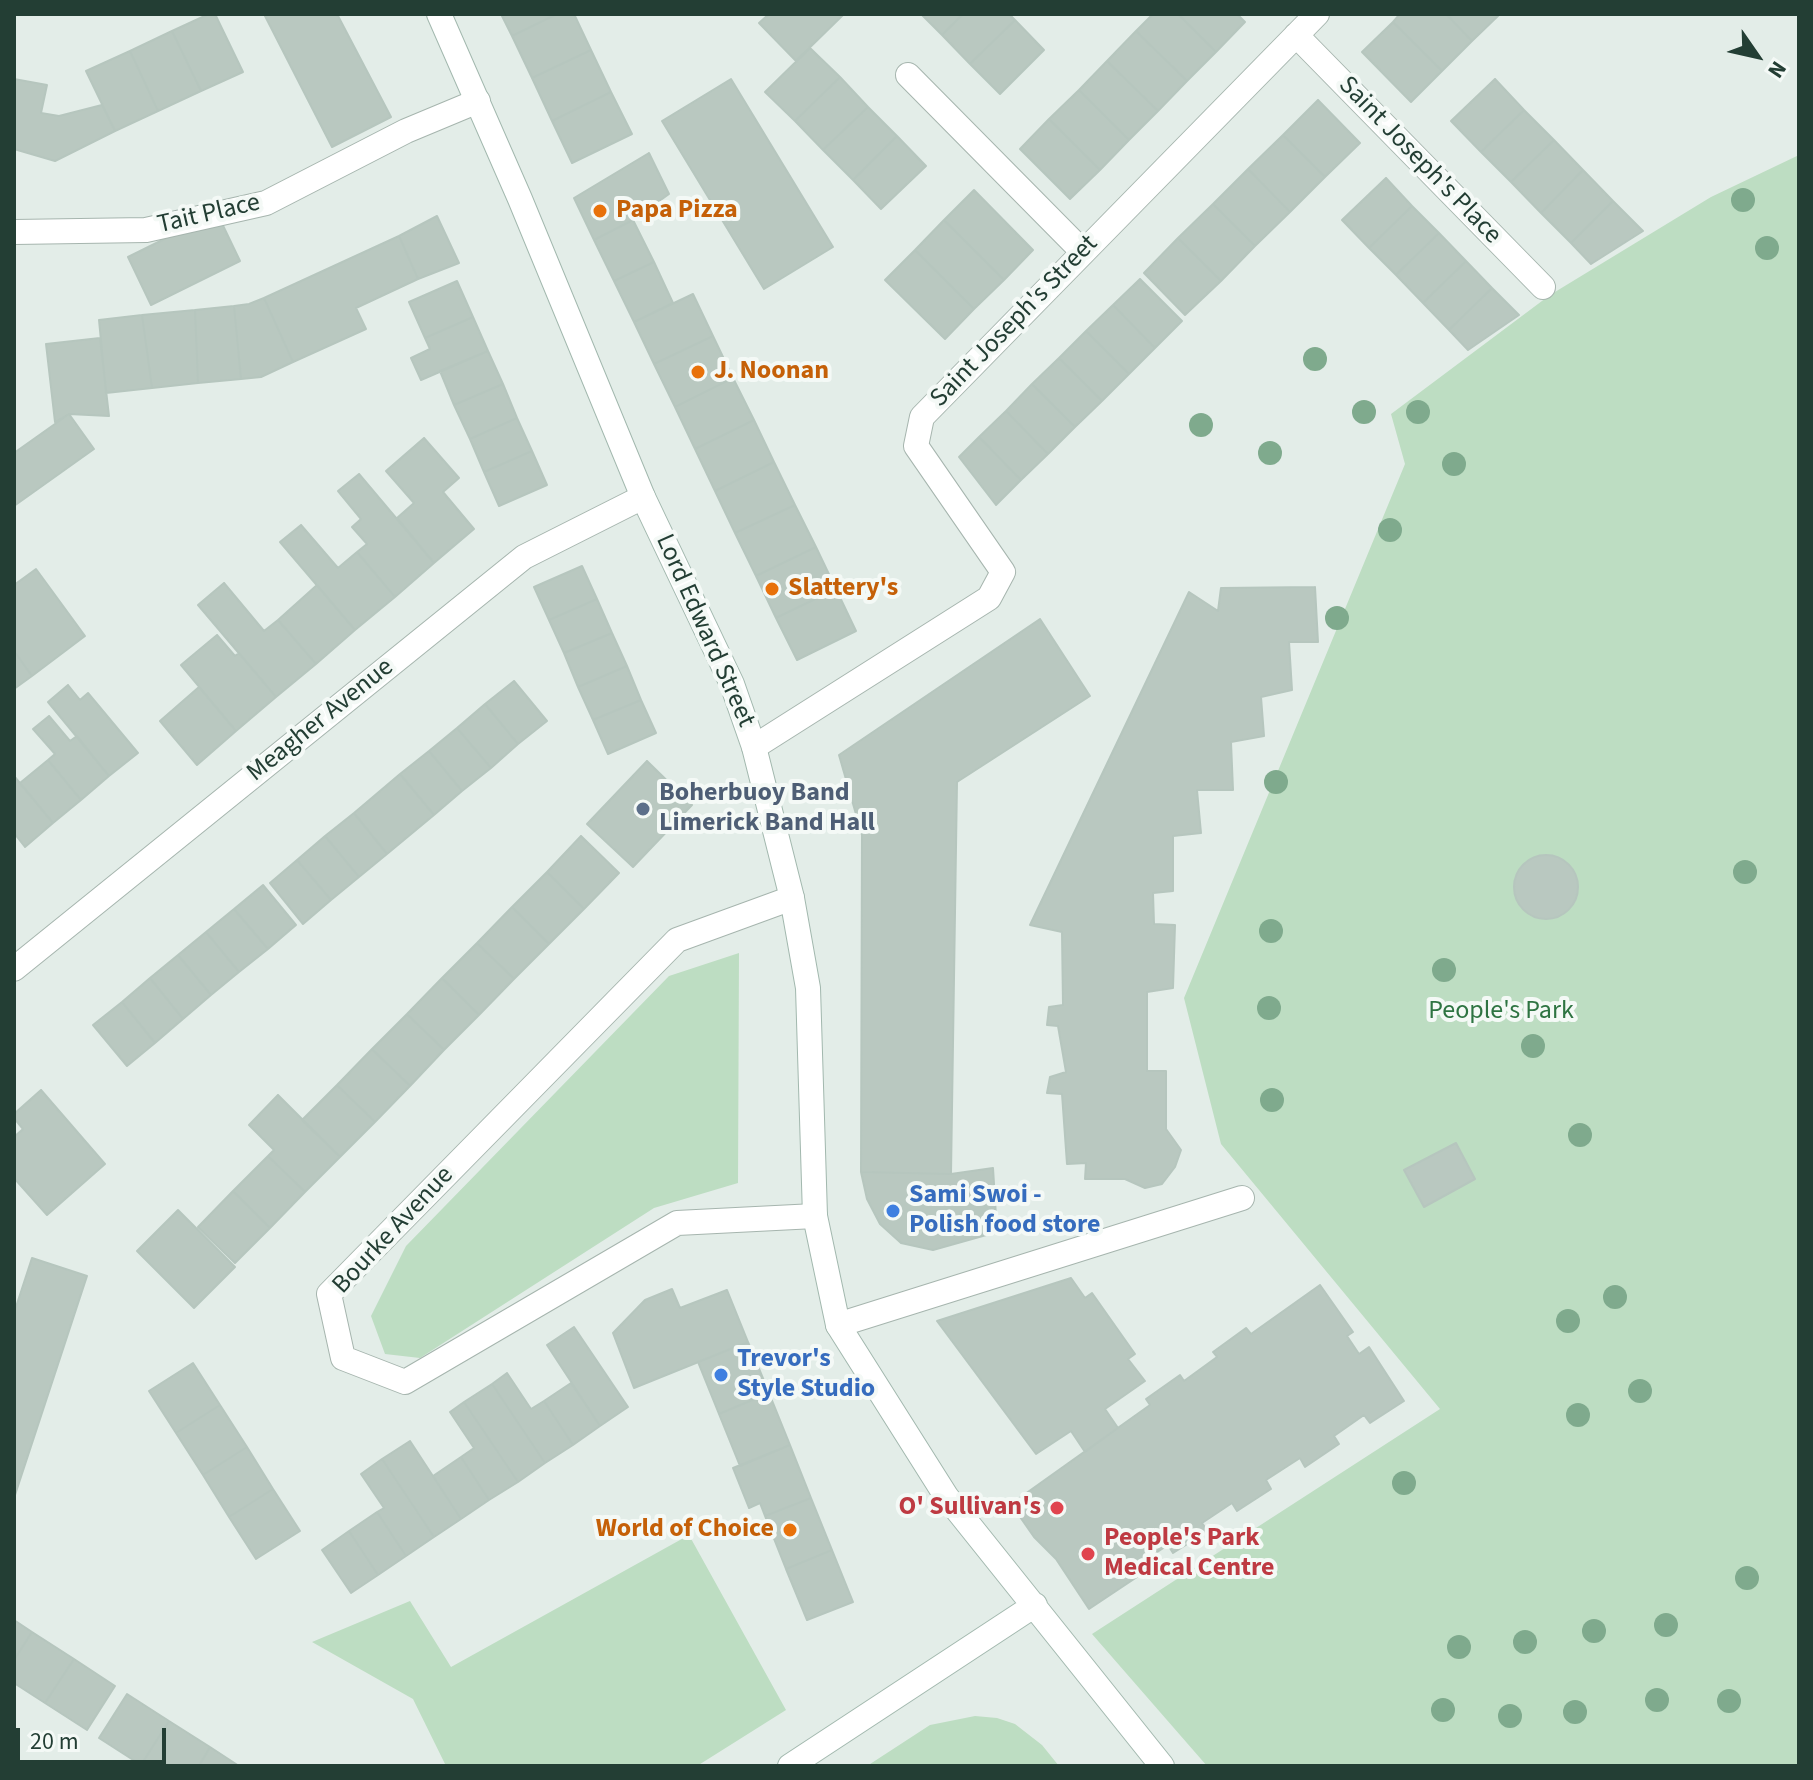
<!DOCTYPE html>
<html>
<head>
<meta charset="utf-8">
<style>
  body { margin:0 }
  #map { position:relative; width:1813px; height:1780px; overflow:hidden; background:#e3ede8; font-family:"Source Sans 3",sans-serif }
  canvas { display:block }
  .frame { position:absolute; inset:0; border:16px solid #233e34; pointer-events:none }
  .north { position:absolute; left:1717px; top:16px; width:80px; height:80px; -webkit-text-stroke:6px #f4f9f6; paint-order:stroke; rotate:124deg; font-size:22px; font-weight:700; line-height:32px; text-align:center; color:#233e34 }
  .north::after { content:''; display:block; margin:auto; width:28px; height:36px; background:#233e34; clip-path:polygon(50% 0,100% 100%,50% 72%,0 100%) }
  .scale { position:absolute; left:16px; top:1728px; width:150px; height:36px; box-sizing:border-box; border:4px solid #233e34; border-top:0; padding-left:10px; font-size:24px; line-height:28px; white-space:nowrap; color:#233e34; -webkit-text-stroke:6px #f4f9f6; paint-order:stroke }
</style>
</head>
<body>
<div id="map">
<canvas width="1813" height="1780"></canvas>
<div class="frame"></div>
<div class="north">N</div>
<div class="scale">20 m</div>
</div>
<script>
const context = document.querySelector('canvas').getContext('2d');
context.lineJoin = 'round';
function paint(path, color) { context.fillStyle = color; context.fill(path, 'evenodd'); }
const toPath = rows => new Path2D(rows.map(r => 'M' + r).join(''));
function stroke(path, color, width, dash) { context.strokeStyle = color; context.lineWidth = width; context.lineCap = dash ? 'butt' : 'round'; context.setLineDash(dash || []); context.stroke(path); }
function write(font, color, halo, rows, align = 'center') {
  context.font = font + ' "Source Sans 3",sans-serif'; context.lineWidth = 8; context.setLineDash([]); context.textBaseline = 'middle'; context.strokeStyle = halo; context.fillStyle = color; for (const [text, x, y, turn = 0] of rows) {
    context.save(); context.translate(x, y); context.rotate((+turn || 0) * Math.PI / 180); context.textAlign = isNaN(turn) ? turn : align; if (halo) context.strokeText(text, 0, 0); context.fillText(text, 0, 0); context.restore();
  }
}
paint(toPath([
  [1799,155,1799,1766,1207,1766,1092,1634,1440,1409,1221,1144,1184,998,1405,464,1391,414,1550,295,1711,197],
  [739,953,738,1183,654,1208,420,1358,385,1354,371,1316,406,1246,669,976],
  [689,1535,786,1710,697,1766,446,1766,413,1699,312,1642,410,1601,451,1667],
  [975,1716,997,1718,1015,1724,1042,1745,1059,1766,867,1766,930,1725]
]), '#bdddc2');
const building = toPath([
  [209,14,215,14,243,72,201,91,172,31,209,14],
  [264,14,337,14,391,117,332,147,264,14],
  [501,14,557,14,512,36,501,14],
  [557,14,574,14,591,50,532,78,512,36,557,14],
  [769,14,844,14,796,61,759,23,769,14],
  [921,14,963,14,942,35,921,14],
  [963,14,1009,14,1015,20,970,64,942,35,963,14],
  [1153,14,1178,14,1216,52,1187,81,1136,31,1153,14],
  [1178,14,1237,14,1245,22,1216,52,1178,14],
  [1400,14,1446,14,1472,41,1442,71,1393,22,1400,14],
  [1446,14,1500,14,1472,41,1446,14],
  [1015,20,1044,50,1000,94,970,64,1015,20],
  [1393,22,1442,71,1411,102,1362,52,1393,22],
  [172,31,201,91,158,111,130,51,172,31],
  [1136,31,1187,81,1158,111,1107,61,1136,31],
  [810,48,840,77,795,121,765,92,810,48],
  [591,50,611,92,552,121,532,78,591,50],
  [130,51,158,111,115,131,86,71,130,51],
  [1107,61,1158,111,1129,140,1079,90,1107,61],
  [840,77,868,107,823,150,795,121,840,77],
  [14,79,47,85,41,113,59,116,102,105,115,131,55,161,14,149,14,79],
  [731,79,833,247,764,289,662,121,731,79],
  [1495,79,1524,110,1481,152,1451,121,1495,79],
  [1079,90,1129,140,1100,170,1049,119,1079,90],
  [611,92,632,134,572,163,552,121,611,92],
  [1318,100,1360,143,1325,177,1283,135,1318,100],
  [868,107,897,136,853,180,823,150,868,107],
  [1524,110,1554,140,1511,182,1481,152,1524,110],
  [1049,119,1100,170,1070,199,1020,149,1049,119],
  [1283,135,1325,177,1290,212,1248,169,1283,135],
  [897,136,926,166,881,209,853,180,897,136],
  [1554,140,1583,170,1541,213,1511,182,1554,140],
  [649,153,669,194,633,220,594,240,574,198,649,153],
  [1248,169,1290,212,1255,246,1213,204,1248,169],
  [1583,170,1613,201,1571,243,1541,213,1583,170],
  [1386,178,1412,206,1369,248,1342,220,1386,178],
  [974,190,1033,250,1004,280,944,220,974,190],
  [1613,201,1643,231,1591,264,1571,243,1613,201],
  [1213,204,1255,246,1221,281,1178,238,1213,204],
  [1412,206,1439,233,1396,275,1369,248,1412,206],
  [217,213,240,261,151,305,128,257,217,213],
  [437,216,459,263,418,279,399,236,437,216],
  [633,220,654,262,614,281,594,240,633,220],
  [944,220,1004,280,974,309,915,250,944,220],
  [1439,233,1466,261,1423,303,1396,275,1439,233],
  [399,236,418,279,356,308,366,329,293,362,264,298,399,236],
  [1178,238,1221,281,1185,315,1144,273,1178,238],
  [915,250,974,309,945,339,885,280,915,250],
  [1466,261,1492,288,1449,330,1423,303,1466,261],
  [654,262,673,303,634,322,614,281,654,262],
  [1140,279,1182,321,1155,348,1113,305,1140,279],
  [457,281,473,317,425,338,409,302,457,281],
  [1492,288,1519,315,1468,350,1449,330,1492,288],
  [693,294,713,336,654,364,634,322,693,294],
  [264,298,293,362,261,377,241,379,234,306,249,304,264,298],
  [1113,305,1155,348,1129,374,1086,331,1113,305],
  [234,306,241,379,198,383,195,310,234,306],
  [195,310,198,383,152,388,142,315,195,310],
  [142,315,152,388,106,393,99,320,142,315],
  [473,317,488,351,421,380,411,358,430,349,425,338,473,317],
  [1086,331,1129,374,1102,401,1059,358,1086,331],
  [713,336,733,378,675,407,654,364,713,336],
  [100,338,109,416,69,414,55,422,46,344,100,338],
  [488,351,503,384,454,405,440,371,488,351],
  [1059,358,1102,401,1075,427,1032,384,1059,358],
  [733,378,754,420,695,449,675,407,733,378],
  [503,384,517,418,470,439,454,405,503,384],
  [1032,384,1075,427,1048,454,1006,411,1032,384],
  [1006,411,1048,454,1021,480,979,437,1006,411],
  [69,414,94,449,14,506,14,453,69,414],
  [517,418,532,451,484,472,470,439,517,418],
  [754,420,774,462,715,491,695,449,754,420],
  [979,437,1021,480,996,505,959,457,979,437],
  [424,438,459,478,443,492,474,529,434,563,397,518,414,503,386,471,424,438],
  [532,451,547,485,499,506,484,472,532,451],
  [774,462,795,505,735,533,715,491,774,462],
  [359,474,434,563,395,597,357,552,367,544,352,527,361,519,338,491,359,474],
  [795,505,816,547,756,576,735,533,795,505],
  [301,525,338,568,357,552,395,597,355,630,280,542,301,525],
  [816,547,836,589,776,618,756,576,816,547],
  [582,566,597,599,549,620,534,587,582,566],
  [36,569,85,636,32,676,14,651,14,585,36,569],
  [224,583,264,631,278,620,316,664,276,697,198,605,224,583],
  [317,585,355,630,316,664,278,620,317,585],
  [1315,587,1318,642,1289,642,1292,690,1261,697,1264,736,1231,742,1233,790,1197,790,1201,833,1173,836,1173,891,1153,893,1154,924,1175,925,1173,988,1147,992,1147,1071,1166,1071,1166,1129,1181,1150,1175,1167,1162,1184,1145,1188,1125,1179,1085,1179,1086,1163,1067,1164,1062,1094,1047,1093,1050,1077,1066,1072,1058,1026,1047,1025,1049,1007,1063,1005,1062,932,1030,925,1189,592,1218,611,1221,588,1315,587],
  [836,589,856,631,797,660,776,618,836,589],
  [597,599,612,633,564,653,549,620,597,599],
  [1040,619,1090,696,957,782,951,1174,861,1172,862,835,839,755,1040,619],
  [612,633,627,666,578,687,564,653,612,633],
  [217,635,235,656,239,653,276,697,236,731,181,665,217,635],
  [14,651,32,676,14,689,14,651],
  [627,666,641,700,593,720,578,687,627,666],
  [514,681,547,721,518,744,485,704,514,681],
  [68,685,80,700,88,693,138,753,109,776,48,702,68,685],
  [199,687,236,731,197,765,160,721,199,687],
  [641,700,656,733,608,754,593,720,641,700],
  [485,704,518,744,491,768,457,728,485,704],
  [49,716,70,741,77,736,109,776,81,800,48,760,55,754,33,729,49,716],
  [457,728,491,768,462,791,429,751,457,728],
  [429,751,462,791,434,815,400,774,429,751],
  [48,760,81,800,53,823,20,783,48,760],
  [647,761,692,805,633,867,587,824,647,761],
  [400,774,434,815,387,854,354,813,400,774],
  [14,776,53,823,25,847,14,833,14,776],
  [354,813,387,854,359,877,325,836,354,813],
  [325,836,359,877,331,900,297,860,325,836],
  [581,836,619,873,584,909,547,872,581,836],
  '1514 887a32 32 0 1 1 64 0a32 32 0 1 1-64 0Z',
  [297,860,331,900,303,924,270,883,297,860],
  [547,872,584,909,549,944,512,907,547,872],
  [263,885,296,925,268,949,234,909,263,885],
  [512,907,549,944,514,979,477,943,512,907],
  [234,909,268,949,239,972,206,932,234,909],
  [206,932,239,972,211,995,178,955,206,932],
  [477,943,514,979,479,1015,442,978,477,943],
  [178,955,211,995,183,1019,150,978,178,955],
  [150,978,183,1019,155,1043,122,1002,150,978],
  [442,978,479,1015,444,1050,407,1014,442,978],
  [122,1002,155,1043,127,1066,93,1025,122,1002],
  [407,1014,444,1050,410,1086,372,1049,407,1014],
  [372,1049,410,1086,375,1122,337,1085,372,1049],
  [337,1085,375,1122,340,1157,302,1120,337,1085],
  [41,1090,105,1164,47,1215,14,1178,14,1137,23,1129,14,1118,14,1114,41,1090],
  [278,1095,340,1157,305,1192,268,1156,274,1150,249,1125,278,1095],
  [1456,1143,1475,1179,1424,1207,1404,1170,1456,1143],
  [268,1156,305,1192,270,1228,233,1191,268,1156],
  [993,1168,997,1232,933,1250,901,1243,880,1224,867,1199,861,1172,951,1174,993,1168],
  [233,1191,270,1228,235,1263,198,1227,233,1191],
  [178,1210,235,1267,194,1308,137,1251,178,1210],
  [32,1258,87,1276,15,1495,14,1313,32,1258],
  [1071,1278,1085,1298,1092,1293,1135,1354,1128,1359,1145,1381,1105,1409,1118,1428,1085,1452,1071,1431,1036,1454,937,1321,1071,1278],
  [1320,1285,1353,1332,1347,1336,1359,1354,1369,1347,1404,1401,1370,1423,1364,1415,1334,1436,1339,1444,1305,1467,1300,1458,1266,1480,1271,1489,1237,1511,1232,1503,1202,1523,1208,1531,1173,1553,1168,1545,1131,1569,1137,1577,1089,1609,1056,1559,1034,1537,1011,1504,1150,1405,1146,1399,1180,1375,1184,1381,1217,1357,1213,1352,1246,1328,1251,1334,1320,1285],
  [672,1289,680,1308,727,1290,748,1342,634,1388,613,1333,645,1300,672,1289],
  [574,1327,628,1407,600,1426,547,1345,574,1327],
  [748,1342,769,1393,719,1414,698,1362,748,1342],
  [193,1363,220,1405,176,1433,149,1391,193,1363],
  [507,1373,531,1409,544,1401,573,1445,545,1463,492,1384,507,1373],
  [571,1383,600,1426,573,1445,544,1401,571,1383],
  [492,1384,545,1463,518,1482,464,1402,492,1384],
  [769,1393,790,1445,740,1466,719,1414,769,1393],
  [464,1402,518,1482,489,1500,461,1457,474,1448,450,1412,464,1402],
  [220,1405,247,1447,203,1475,176,1433,220,1405],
  [410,1441,461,1519,434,1537,382,1459,410,1441],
  [790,1445,811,1498,765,1516,760,1503,749,1508,733,1468,790,1445],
  [247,1447,273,1489,229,1517,203,1475,247,1447],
  [461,1457,489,1500,461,1519,433,1476,461,1457],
  [382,1459,434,1537,406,1556,377,1512,384,1508,361,1474,382,1459],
  [273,1489,300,1531,256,1559,229,1517,273,1489],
  [811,1498,832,1550,786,1569,765,1516,811,1498],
  [377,1512,406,1556,378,1575,349,1531,377,1512],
  [349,1531,378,1575,351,1593,322,1550,349,1531],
  [832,1550,853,1602,807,1620,786,1569,832,1550],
  [14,1620,32,1632,14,1660,14,1620],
  [32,1632,74,1659,45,1703,14,1683,14,1660,32,1632],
  [74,1659,115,1686,87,1730,45,1703,74,1659],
  [127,1694,169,1721,141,1765,99,1738,127,1694],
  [169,1721,210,1747,199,1766,141,1765,169,1721],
  [210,1747,239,1766,199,1766,210,1747]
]);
paint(building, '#b9c8c0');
stroke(building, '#b6c6be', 2);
const service = toPath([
  [908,75,1083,252]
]);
const minor = toPath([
  [1296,35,1543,287],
  [14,232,146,230,266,203,406,131,478,101],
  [754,747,989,598,1003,572,916,446,922,417,1317,14],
  [792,898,677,940,329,1294,343,1358,405,1382,677,1223,815,1216],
  [14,969,524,557,643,497],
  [838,1325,1242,1198]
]);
const secondary = toPath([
  [439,14,520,199,643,497,732,684,754,747,792,898,808,988,815,1216,838,1325,946,1496,1162,1766],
  [790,1766,1035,1605]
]);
stroke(service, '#a6b5ae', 26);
stroke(minor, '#a6b5ae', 26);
stroke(secondary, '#a2b8ae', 26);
stroke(service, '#fff', 24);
stroke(minor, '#fff', 24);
stroke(secondary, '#fff', 24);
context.fillStyle = '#7faa8d';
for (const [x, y] of [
  [1743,200],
  [1767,248],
  [1315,359],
  [1364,412],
  [1418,412],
  [1201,425],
  [1270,453],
  [1454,464],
  [1390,530],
  [1337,618],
  [1276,782],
  [1745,872],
  [1271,931],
  [1444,970],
  [1269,1008],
  [1533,1046],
  [1272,1100],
  [1580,1135],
  [1615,1297],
  [1568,1321],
  [1640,1391],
  [1578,1415],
  [1404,1483],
  [1747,1578],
  [1666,1625],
  [1594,1631],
  [1525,1642],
  [1459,1647],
  [1657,1700],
  [1729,1701],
  [1443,1710],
  [1575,1712],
  [1510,1716]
]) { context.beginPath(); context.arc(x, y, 12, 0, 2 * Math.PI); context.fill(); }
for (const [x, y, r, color] of [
  [600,211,8,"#e8710a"],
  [698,372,8,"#e8710a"],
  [772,589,8,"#e8710a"],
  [643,809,8,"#5c6f8a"],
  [893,1211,8,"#3f7fe0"],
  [721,1375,8,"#3f7fe0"],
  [1057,1508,8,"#e0444e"],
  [790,1530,8,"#e8710a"],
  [1088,1554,8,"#e0444e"]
]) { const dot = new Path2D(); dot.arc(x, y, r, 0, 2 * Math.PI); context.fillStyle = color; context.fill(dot); stroke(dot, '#f4f9f6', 3); }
write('26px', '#233e34', '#f4f9f6', [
  ["Saint Joseph's Place",1419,161,46],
  ["Tait Place",209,215,-13],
  ["Saint Joseph's Street",1015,322,-46],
  ["Lord Edward Street",704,631,66],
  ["Meagher Avenue",321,721,-39],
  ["Bourke Avenue",394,1231,-47]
]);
write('bold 26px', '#c56008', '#f4f9f6', [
  ["Papa Pizza",616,211],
  ["J. Noonan",714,372],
  ["Slattery's",788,589],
  ["World of Choice",774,1530,"right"]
], 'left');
write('bold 26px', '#4e5e75', '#f4f9f6', [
  ["Boherbuoy Band",659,794],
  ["Limerick Band Hall",659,824]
], 'left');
write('26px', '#2e7442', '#f4f9f6', [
  ["People's Park",1501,1012]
]);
write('bold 26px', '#366cbe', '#f4f9f6', [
  ["Sami Swoi -",909,1196],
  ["Polish food store",909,1226],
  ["Trevor's",737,1360],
  ["Style Studio",737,1390]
], 'left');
write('bold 26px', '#be3a42', '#f4f9f6', [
  ["O' Sullivan's",1041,1508],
  ["People's Park",1104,1539,"left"],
  ["Medical Centre",1104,1569,"left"]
], 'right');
</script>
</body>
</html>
